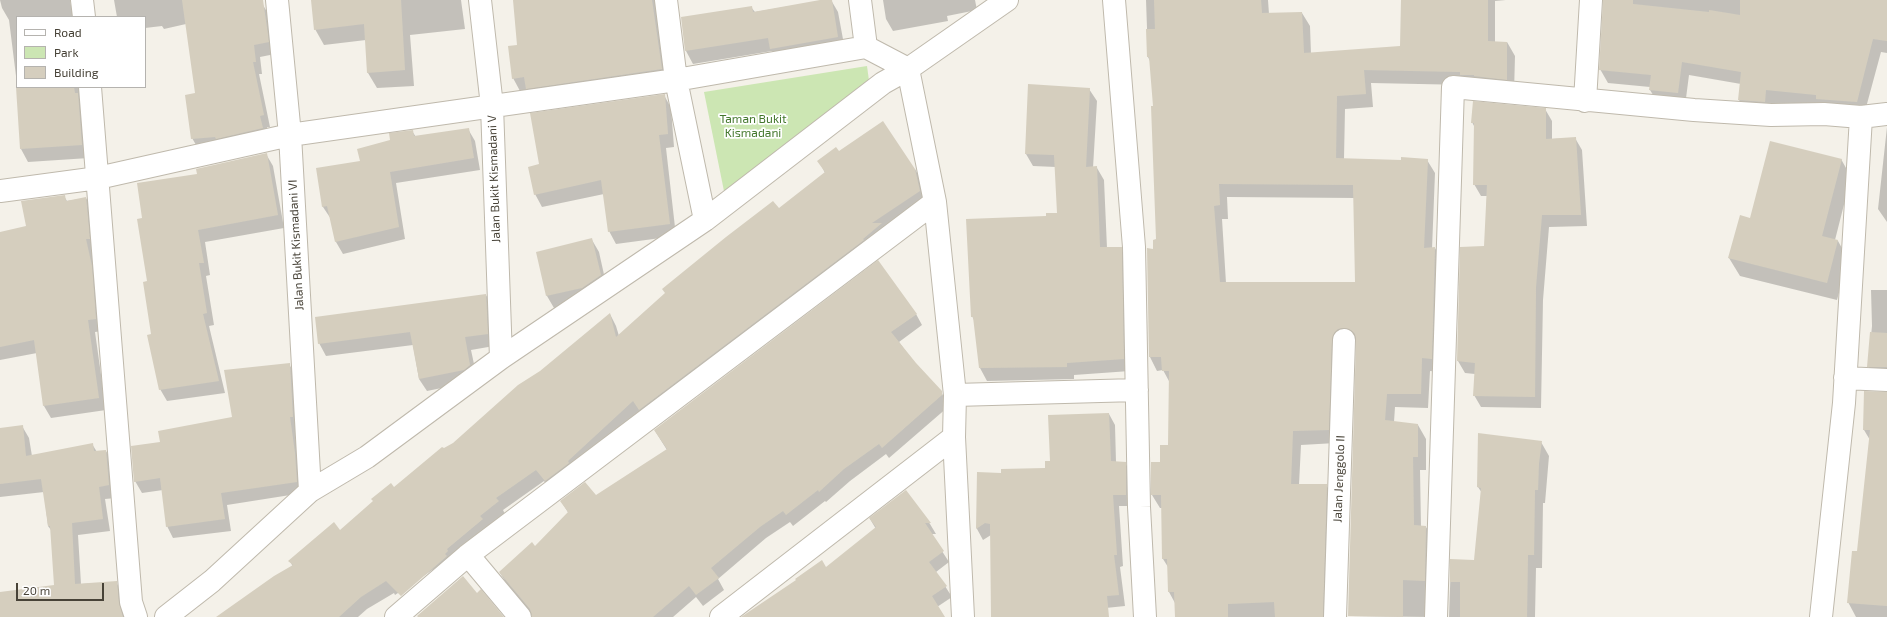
<!DOCTYPE html>
<html>
<head>
<meta charset="utf-8">
<style>
  body { margin:0 }
  #map { position:relative; width:1887px; height:617px; overflow:hidden; background:#f4f1e9; font-family:"Exo 2",sans-serif }
  canvas { display:block }
  .legend { position:absolute; left:16px; top:16px; width:130px; height:72px; box-sizing:border-box; background:#fff; border:1px solid #b5b3af; margin:0; padding:5px 7px; list-style:none; font-size:12px; color:#474237 }
  .legend li { display:flex; align-items:center; gap:8px; height:20px }
  .legend b { width:20px; border:1px solid #b5b3af }
  .scale { position:absolute; left:16px; top:583px; width:88px; height:18px; box-sizing:border-box; border:2px solid #474237; border-top:0; padding-left:5px; font-size:12px; line-height:14px; white-space:nowrap; color:#474237; -webkit-text-stroke:3px #fff; paint-order:stroke }
</style>
</head>
<body>
<div id="map">
<canvas width="1887" height="617"></canvas>
<ul class="legend">
<li><b style="height:5px;background:#fff"></b>Road</li>
<li><b style="height:11px;background:#cce6b3"></b>Park</li>
<li><b style="height:11px;background:#d5cebe"></b>Building</li>
</ul>
<div class="scale">20 m</div>
</div>
<script>
const context = document.querySelector('canvas').getContext('2d');
context.lineJoin = 'round';
function paint(path, color) { context.fillStyle = color; context.fill(path, 'evenodd'); }
const toPath = rows => new Path2D(rows.map(r => 'M' + r).join(''));
function stroke(path, color, width, dash) { context.strokeStyle = color; context.lineWidth = width; context.lineCap = dash ? 'butt' : 'round'; context.setLineDash(dash || []); context.stroke(path); }
function write(font, color, halo, rows, align = 'center') {
  context.font = font + ' "Exo 2",sans-serif'; context.lineWidth = 3.5; context.setLineDash([]); context.textBaseline = 'middle'; context.strokeStyle = halo; context.fillStyle = color; for (const [text, x, y, turn = 0] of rows) {
    context.save(); context.translate(x, y); context.rotate((+turn || 0) * Math.PI / 180); context.textAlign = isNaN(turn) ? turn : align; if (halo) context.strokeText(text, 0, 0); context.fillText(text, 0, 0); context.restore();
  }
}
paint(toPath([
  [867,66,870,88,726,201,704,92]
]), '#cce6b3');
paint(toPath([
  [0,0,70,0,73,17,17,17,17,84,9,20,2,8],
  [114,0,250,0,263,5,270,17,275,54,260,57,262,74,259,74,270,127,267,127,269,140,199,150,192,138,197,94,186,24,164,29,162,26,145,28,145,17,117,17],
  [312,0,461,0,465,29,410,35,414,86,377,88,368,73,366,40,324,45,315,29],
  [514,0,656,0,669,82,520,91,513,78,518,46],
  [826,0,831,0,838,12,845,50,778,61,772,51,693,64,686,51,682,18,751,7,755,12],
  [883,0,975,0,977,10,947,16,948,21,893,31,886,19],
  [1146,0,1268,0,1269,14,1302,13,1310,26,1311,54,1401,47,1402,0,1506,0,1495,1,1495,42,1507,42,1515,56,1514,93,1467,85,1371,83,1373,107,1345,109,1344,159,1402,161,1427,160,1435,173,1432,249,1435,248,1443,262,1439,372,1430,371,1428,408,1395,407,1394,422,1418,425,1426,439,1426,470,1420,470,1421,527,1426,527,1434,540,1431,617,1349,616,1357,342,1353,341,1336,443,1301,445,1299,485,1326,485,1334,498,1330,617,1176,617,1175,603,1169,592,1168,567,1163,559,1162,508,1160,508,1152,495,1161,463,1169,446,1170,383,1163,370,1157,371,1150,357,1148,249,1154,250,1157,240,1154,107,1150,61,1148,57],
  [1227,197,1355,198,1356,283,1226,283,1222,219,1228,219],
  [1599,0,1887,0,1887,53,1881,52,1864,115,1774,103,1772,115,1747,113,1739,100,1741,84,1689,75,1685,106,1658,103,1650,90,1650,87,1608,83,1600,69,1604,2],
  [17,87,79,87,89,158,28,162,21,149],
  [1089,89,1097,101,1093,168,1097,168,1104,180,1107,248,1121,248,1128,261,1130,371,1074,375,1074,379,987,381,980,368,975,322,972,316,1047,217,1058,214,1056,167,1033,166,1026,154],
  [664,95,671,108,674,147,666,148,676,236,616,244,609,231,604,194,542,207,535,194,540,165],
  [1545,109,1552,121,1552,139,1575,138,1582,150,1587,226,1549,227,1543,300,1541,408,1481,407,1474,395,1475,374,1465,373,1458,361,1485,247,1487,196,1481,196,1474,184,1475,128,1472,122],
  [1887,127,1887,222,1878,209],
  [468,129,475,141,480,170,396,183,405,239,343,254,336,242,331,219,323,207,317,169,361,162,391,141,412,131,416,137],
  [839,153,915,169,922,182,926,203,552,493,544,481,503,510,505,514,489,532,395,595,394,593,367,609,358,617,240,617,293,567,290,561,340,532,453,444,610,314,616,326,619,336,825,173,819,161],
  [266,154,273,166,284,228,205,242,210,275,206,276,214,325,209,326,225,393,167,401,160,389,153,335,143,218,198,175],
  [1841,159,1851,177,1835,240,1838,241,1848,259,1837,300,1740,276,1729,258,1751,219],
  [64,196,67,201,86,198,93,210,102,331,95,332,106,410,51,418,44,406,37,353,0,360,0,233,28,227],
  [592,240,599,252,607,288,590,300,554,308,547,296,537,253],
  [1871,290,1887,290,1887,385,1878,384,1868,366,1872,326],
  [486,295,493,308,494,346,471,350,477,378,471,382,427,391,419,379,413,345,326,356,319,343],
  [916,314,922,325,899,342,915,364,941,391,948,407,889,458,886,454,850,481,826,502,825,501,793,526,790,522,766,538,718,579,724,590,703,606,696,597,673,617,533,617,507,584,500,573,535,547,569,514,561,501,596,496,667,450,655,431],
  [289,364,296,376,303,493,227,505,231,531,173,538,167,526,163,490,142,493,135,481,161,443,233,418],
  [1887,392,1887,617,1856,617,1848,602,1858,552,1870,440,1864,430],
  [1109,414,1115,425,1116,462,1125,463,1132,474,1132,506,1119,506,1123,566,1120,567,1125,606,1019,617,997,617,991,535,983,540,977,529,978,473,1002,474,1046,469,1051,462],
  [22,426,29,438,32,456,92,444,97,452,106,451,113,463,116,498,105,499,110,531,78,535,81,584,116,582,123,595,125,617,0,617,0,593,55,586,51,530,48,526,44,492,0,497,0,429],
  [1541,442,1549,456,1545,503,1543,503,1542,568,1536,568,1535,617,1449,617,1451,560,1475,561,1482,493,1478,487],
  [906,492,930,524,936,534,931,534,949,562,936,572,952,597,937,607,943,617,743,617,797,581,826,568,876,529,870,519]
]), '#0003');
paint(toPath([
  [182,0,263,0,269,42,254,45,256,62,253,62,264,115,260,116,263,128,216,139,215,137,191,139,185,95,195,93],
  [311,0,401,0,405,70,367,73,364,24,314,30],
  [513,0,652,0,662,69,526,89,524,77,512,79,508,46,517,45],
  [820,0,832,0,838,37,770,49,768,38,685,51,681,17,752,6,753,12],
  [1154,0,1261,0,1262,13,1302,12,1304,53,1400,46,1401,0,1488,0,1488,41,1507,42,1507,80,1474,76,1474,75,1460,75,1460,72,1364,70,1366,94,1337,96,1336,158,1401,160,1401,157,1428,159,1424,248,1435,247,1432,359,1422,358,1421,394,1387,394,1385,420,1418,424,1418,457,1413,457,1414,525,1426,526,1425,581,1403,580,1403,617,1348,616,1356,340,1355,334,1351,330,1344,328,1338,329,1334,333,1332,340,1329,430,1293,431,1291,484,1327,484,1323,617,1275,617,1274,602,1228,604,1228,617,1175,617,1174,592,1168,592,1167,559,1162,559,1161,495,1151,495,1151,462,1160,462,1160,445,1168,445,1169,371,1162,371,1161,357,1149,357,1147,248,1153,249,1153,240,1156,239,1151,106,1153,106,1149,57,1147,57,1146,29,1155,29],
  [1219,184,1353,185,1355,282,1220,282,1214,206,1220,205],
  [1603,0,1633,0,1633,4,1709,12,1709,10,1740,15,1740,0,1887,0,1887,41,1873,39,1857,102,1816,99,1816,95,1766,90,1765,102,1738,100,1741,72,1682,62,1678,93,1649,90,1651,75,1599,70],
  [1028,84,1090,88,1086,167,1097,166,1100,247,1122,247,1124,359,1067,363,1067,367,979,368,973,317,971,317,966,219,1046,216,1046,213,1057,213,1054,155,1025,154],
  [16,87,74,87,75,93,78,93,82,145,20,149],
  [665,94,668,134,659,135,670,224,608,232,601,180,534,195,528,167,539,164,530,113],
  [1473,101,1546,108,1546,139,1576,137,1581,215,1542,215,1536,287,1535,397,1473,396,1475,363,1457,361,1460,247,1484,246,1487,185,1473,185,1474,123,1471,123],
  [883,121,915,169,920,191,872,223,882,223,863,239,864,240,639,410,633,401,568,461,569,463,545,481,536,470,496,498,499,501,480,516,483,519,447,549,448,551,445,554,447,556,401,596,386,581,361,597,339,617,216,617,274,576,293,565,288,561,334,522,340,530,373,501,371,499,391,483,394,487,442,447,444,448,453,443,518,385,540,371,610,313,616,337,665,293,662,289,726,237,773,201,779,208,825,172,817,161,836,147,839,151],
  [469,128,474,158,390,172,399,227,335,242,327,206,322,207,316,168,360,161,357,149,390,140,389,133,413,130,414,136],
  [1770,141,1842,159,1822,236,1838,240,1827,283,1728,258,1740,215,1750,218],
  [267,153,278,215,198,230,204,263,199,263,207,313,203,314,219,381,159,390,147,335,151,334,143,282,147,281,137,219,142,218,137,183,197,174,196,169],
  [65,195,66,201,86,197,90,239,86,239,92,266,96,319,88,320,99,398,43,406,34,340,0,347,0,232,26,226,21,201],
  [592,238,601,275,582,288,546,296,536,252],
  [878,260,917,314,891,332,916,363,942,391,942,395,882,448,879,444,844,469,819,492,818,490,786,515,783,511,760,527,711,568,719,578,696,595,689,586,653,617,532,617,530,609,499,572,532,542,535,546,568,512,560,501,585,482,596,495,667,449,654,430],
  [486,294,488,334,465,337,470,365,464,370,419,379,410,332,318,344,315,317],
  [1870,332,1887,333,1887,367,1867,367],
  [290,363,293,417,290,417,295,453,297,482,221,493,225,519,166,527,160,478,134,482,131,446,160,442,158,431,232,417,224,370],
  [1864,391,1887,392,1887,606,1847,603,1852,551,1857,551,1870,430,1863,430],
  [1109,413,1111,461,1126,462,1126,495,1113,495,1117,555,1114,555,1119,595,1107,596,1109,617,991,617,990,524,985,523,976,529,977,472,1001,473,1001,469,1045,468,1045,461,1050,461,1048,415],
  [23,425,26,456,93,443,94,451,106,450,109,485,99,487,103,519,72,523,75,584,117,581,119,603,123,617,0,617,0,592,54,585,50,526,48,526,41,479,0,484,0,428],
  [1478,433,1542,441,1539,463,1538,490,1535,490,1534,555,1528,555,1527,617,1460,617,1460,582,1450,582,1450,559,1474,560,1481,488,1477,487],
  [906,490,931,523,925,523,944,551,929,562,947,586,932,596,945,617,741,617,796,580,795,579,822,560,826,567,876,527,869,518],
  [463,576,477,593,481,589,504,617,418,617,417,616]
]), '#d5cebe');
const street = toPath([
  [82,0,84,17],
  [277,0,290,135,310,491],
  [480,0,492,106,501,358],
  [666,0,676,80,705,220],
  [860,0,866,47],
  [1114,0,1134,247,1139,507,1145,617],
  [90,87,131,602,136,617],
  [1585,101,1591,0],
  [0,191,98,178,290,135,676,80,866,47,908,69],
  [1845,378,1887,380],
  [955,395,1137,390],
  [166,617,212,581,310,491,367,457,501,358,705,220,883,83,908,69],
  [396,617,468,555],
  [520,617,468,555,935,202],
  [721,617,954,437],
  [963,617,954,437,955,395,935,202,908,69,1007,0],
  [1335,617,1344,340],
  [1436,617,1453,87,1694,110,1771,115,1824,114,1861,117],
  [1821,617,1844,403,1861,117,1887,114]
]);
stroke(street, '#bfb9ac', 24);
stroke(street, '#fff', 22);
write('12px', '#43772c', '#fff', [
  ["Taman Bukit",753,119],
  ["Kismadani",753,133]
]);
write('12px', '#474237', '#fff', [
  ["Jalan Bukit Kismadani V",494,179,-92],
  ["Jalan Bukit Kismadani VI",296,245,-93],
  ["Jalan Jenggolo II",1339,479,-88]
]);
</script>
</body>
</html>
